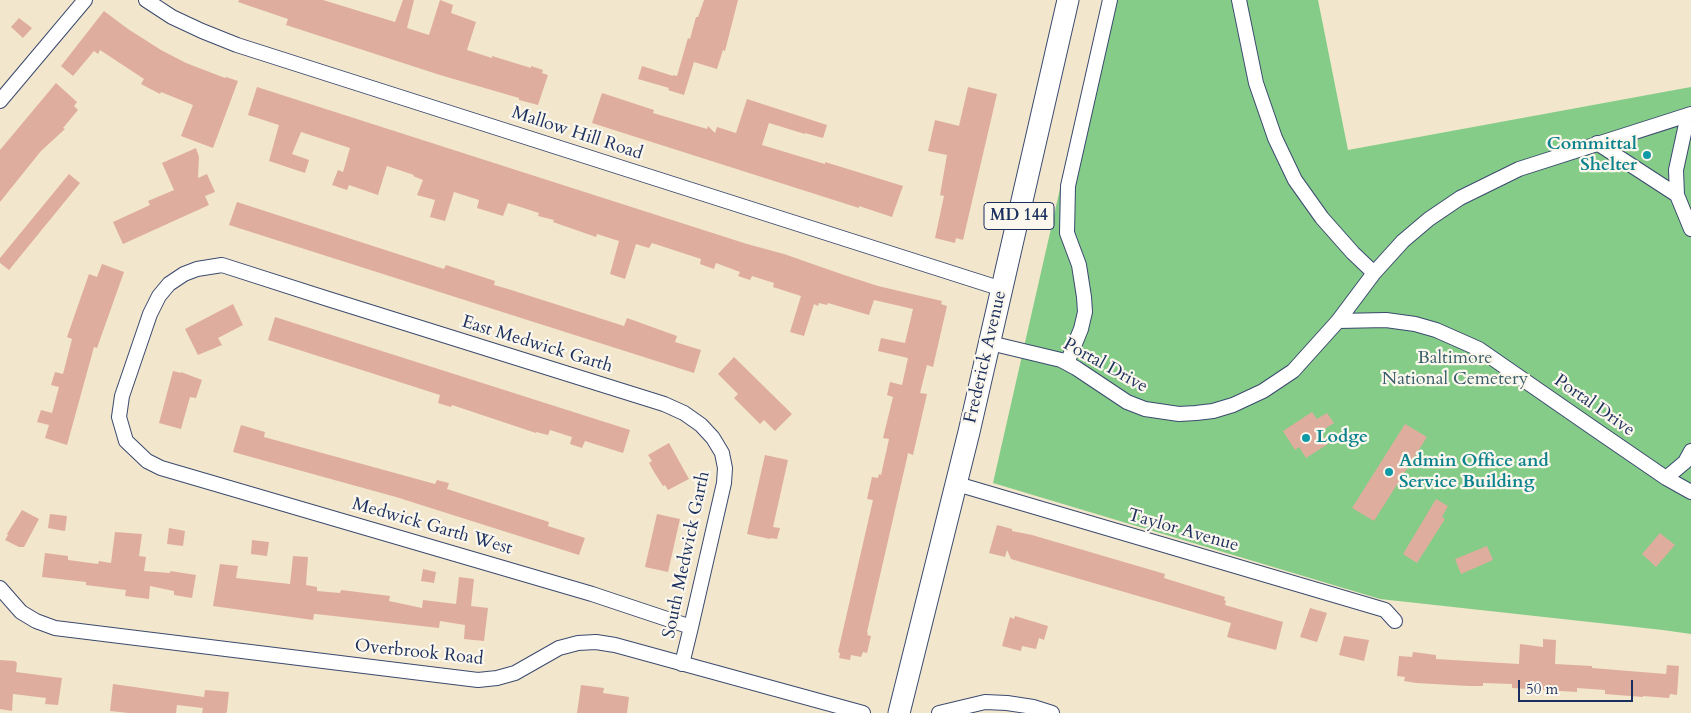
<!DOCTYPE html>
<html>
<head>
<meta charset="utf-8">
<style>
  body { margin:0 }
  #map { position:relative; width:1691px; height:713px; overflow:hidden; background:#f2e6cc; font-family:Cardo,serif }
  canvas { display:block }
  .scale { position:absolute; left:1518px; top:680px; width:115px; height:22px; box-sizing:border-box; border:2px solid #1b2f5e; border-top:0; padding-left:6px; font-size:15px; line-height:18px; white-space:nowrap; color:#1b2f5e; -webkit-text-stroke:4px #fbf7ec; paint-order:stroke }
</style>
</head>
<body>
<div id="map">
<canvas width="1691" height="713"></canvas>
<div class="scale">50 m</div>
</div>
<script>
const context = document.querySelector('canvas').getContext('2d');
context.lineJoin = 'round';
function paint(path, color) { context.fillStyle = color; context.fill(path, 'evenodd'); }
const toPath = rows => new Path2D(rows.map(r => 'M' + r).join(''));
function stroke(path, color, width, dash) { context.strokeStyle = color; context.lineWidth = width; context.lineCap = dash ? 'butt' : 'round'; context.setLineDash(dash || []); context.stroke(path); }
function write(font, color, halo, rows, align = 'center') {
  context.font = font + ' Cardo,serif'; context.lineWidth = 4.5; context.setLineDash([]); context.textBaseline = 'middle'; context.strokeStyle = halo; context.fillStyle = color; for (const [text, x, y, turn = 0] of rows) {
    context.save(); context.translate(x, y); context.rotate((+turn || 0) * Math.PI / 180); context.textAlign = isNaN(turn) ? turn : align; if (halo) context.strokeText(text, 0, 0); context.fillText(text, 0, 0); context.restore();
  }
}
paint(toPath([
  [1103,0,1318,0,1348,150,1691,87,1691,634,1663,630,1380,599,993,483]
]), '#84cc88');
paint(toPath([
  [239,0,323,0,395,22,403,0,414,0,407,28,429,35,440,0,453,5,451,13,476,22,467,50,492,58,492,56,531,68,531,66,543,70,542,73,548,75,538,105,519,100,519,98,440,75,286,25,288,19,238,2],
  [704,0,738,0,725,51,723,50,717,69,694,62,684,95,668,90,669,88,638,79,642,66,673,76,673,75,677,76,688,38,690,39,696,17,698,17],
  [104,11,128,29,161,50,186,63,225,78,226,77,238,81,213,148,181,136,193,105,161,92,160,94,141,84,144,79,100,50,98,54,94,51,73,76,61,66],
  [19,18,32,28,23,38,11,27],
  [56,83,77,102,74,106,78,110,63,128,65,129,41,151,0,202,0,150],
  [257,87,747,244,784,254,844,275,878,286,942,301,941,304,947,306,933,367,927,365,920,393,927,394,913,455,908,453,907,458,867,632,868,633,867,635,871,636,867,653,863,652,861,657,851,655,850,660,839,658,840,653,838,652,873,500,867,499,872,477,878,478,879,474,881,475,889,439,883,438,893,397,887,395,890,382,902,385,908,358,878,351,881,338,905,343,913,309,874,300,869,315,828,303,827,305,819,303,818,306,814,304,804,336,790,332,801,296,773,287,774,283,752,276,750,280,738,276,740,272,716,263,714,269,700,264,701,259,652,243,649,248,636,244,625,279,610,274,619,241,597,234,596,237,553,222,554,220,538,216,539,213,508,203,503,216,477,208,479,200,454,192,445,221,430,217,435,200,417,195,423,180,413,176,414,175,387,166,378,195,349,185,347,190,332,185,338,170,343,172,350,148,301,132,292,154,309,160,305,173,269,161,279,125,248,115],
  [968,87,997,94,963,240,956,238,955,243,935,238,944,196,940,195,947,155,928,151,935,120,959,126],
  [602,93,654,110,653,113,707,129,708,126,715,133,717,127,736,133,747,99,827,125,823,138,805,133,805,134,769,123,762,145,825,164,825,162,903,186,894,211,892,217,859,206,859,208,592,123],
  [196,148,199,157,198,178,207,174,215,192,205,196,209,205,123,244,113,222,150,205,148,201,174,190,162,163],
  [69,174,80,183,9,270,0,263,0,258],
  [237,202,444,269,446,265,495,281,494,285,508,289,624,326,627,318,677,336,675,342,701,350,694,373,229,225],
  [102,264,124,272,97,348,94,347,67,445,45,438,49,425,37,422,41,410,52,413,59,387,51,385,55,372,63,374,72,339,67,337,89,274,97,277],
  [233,304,243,325,218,338,222,345,198,355,185,329],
  [275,317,630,430,623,453,585,441,582,448,570,444,572,437,550,430,548,435,536,432,536,433,452,405,451,407,438,403,440,395,268,340],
  [734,357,792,414,775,431,764,420,760,424,734,398,738,394,718,374],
  [173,371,181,373,181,372,202,380,196,398,190,397,181,429,159,423],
  [1312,412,1317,419,1327,413,1334,423,1320,432,1328,444,1306,458,1299,447,1295,450,1283,431],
  [1405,424,1427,437,1374,521,1352,508],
  [241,425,265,432,264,437,435,484,437,480,449,483,447,489,549,522,548,526,585,538,579,555,396,497,233,452],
  [669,443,689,479,668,490,665,485,663,486,654,472,649,463,652,461,648,455],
  [765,455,788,460,773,527,780,528,777,539,770,538,770,539,747,534],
  [1436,499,1448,506,1442,517,1445,519,1417,563,1403,554],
  [22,510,39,519,24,547,19,547,5,540,8,535,7,534],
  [50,514,67,516,65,531,48,528],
  [657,514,680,519,668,572,645,567],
  [997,525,1012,529,1012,531,1032,535,1165,574,1164,578,1225,597,1224,600,1226,601,1225,605,1283,622,1276,650,1227,637,1231,623,1011,559,1007,550,1005,557,989,553],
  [169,528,185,531,183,546,167,544],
  [115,532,142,534,139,556,146,557,144,571,170,573,170,571,196,575,192,598,174,595,174,591,150,586,149,599,125,596,126,590,86,585,86,582,42,577,45,553,68,556,68,560,98,564,99,561,111,563],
  [1660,533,1675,545,1656,567,1642,554],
  [252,540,269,542,267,556,251,554],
  [1487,546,1493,560,1461,574,1455,559],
  [293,556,308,557,306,585,317,587,317,591,340,593,341,590,390,596,389,601,422,608,423,600,456,604,459,577,474,579,471,606,488,608,484,641,464,639,465,625,440,621,439,628,316,614,314,614,313,620,213,606,220,564,238,566,236,578,290,584],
  [423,569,436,572,434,583,421,581],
  [1310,608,1327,613,1317,642,1300,637],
  [1015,616,1048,626,1044,640,1039,638,1036,649,1022,646,1021,651,1002,646,1010,617,1014,619],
  [1344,636,1369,640,1364,661,1339,655],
  [1543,639,1556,640,1555,664,1592,666,1592,668,1666,674,1667,665,1679,666,1677,695,1670,694,1669,698,1643,696,1643,697,1605,694,1605,690,1577,688,1577,692,1512,688,1512,684,1483,683,1483,686,1469,686,1416,683,1404,681,1405,677,1397,676,1399,656,1412,657,1413,652,1436,655,1436,659,1519,664,1520,644,1543,647],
  [0,660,15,661,17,663,16,672,62,678,58,705,45,704,46,698,13,694,12,711,0,709],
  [113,684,204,697,205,690,229,692,227,711,226,713,202,713,203,708,177,705,176,713,129,713,110,711],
  [581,685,604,688,603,693,629,697,627,713,577,713]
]), '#dfad9e');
const street = toPath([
  [146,0,172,17,202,31,237,45,1002,289],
  [1239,0,1256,83,1275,138,1295,180,1322,218,1353,253,1374,273],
  [0,101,85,0],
  [1688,115,1676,170,1677,195,1691,229],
  [1597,143,1677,195],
  [1338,321,1386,320,1415,324,1436,330,1479,349,1596,430,1666,478,1691,492],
  [990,343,1061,360,1076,368,1127,402,1145,409,1179,414,1196,413,1213,411,1233,405,1263,391,1293,371,1338,321,1374,273,1403,241,1429,219,1460,198,1519,169,1691,114],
  [1067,363,1081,329,1085,312,1084,297,1079,265,1067,233,1068,186,1110,0],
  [1666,478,1685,462,1691,451],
  [957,484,1385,610,1395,621],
  [0,588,21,612,36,621,55,628,478,680,497,678,515,673,559,648,578,643,596,642,615,645,863,713],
  [682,664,691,627,724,483,725,468,722,453,713,438,701,425,684,413,664,404,325,298,222,265,197,269,184,274,169,284,159,296,150,314,122,396,119,417,126,441,147,461,161,468,592,594,691,627],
  [939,713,985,702,1007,703,1033,707,1052,713]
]);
const primary = toPath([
  [899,713,969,432,1068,0]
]);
stroke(street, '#3b4a6e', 16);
stroke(primary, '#3b4a6e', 23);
stroke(street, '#fff', 14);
stroke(primary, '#fff', 21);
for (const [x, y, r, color] of [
  [1647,155,5,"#0f9aa8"],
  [1306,438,5,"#0f9aa8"],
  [1389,472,5,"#0f9aa8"]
]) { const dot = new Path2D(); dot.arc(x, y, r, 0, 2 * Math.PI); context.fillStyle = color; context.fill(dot); stroke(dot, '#fbf7ec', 2); }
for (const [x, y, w] of [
  [1019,216,70]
]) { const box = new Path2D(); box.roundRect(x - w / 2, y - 13.5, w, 27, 4); context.fillStyle = '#fbf7ec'; context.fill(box); stroke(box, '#1b2f5e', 1); }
write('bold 16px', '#1b2f5e', null, [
  ["MD 144",1019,216]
]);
write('18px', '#1b2f5e', '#fbf7ec', [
  ["Mallow Hill Road",577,134,18],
  ["East Medwick Garth",537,345,17],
  ["Frederick Avenue",986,357,-77],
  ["Portal Drive",1105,366,29],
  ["Portal Drive",1594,406,35],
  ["Medwick Garth West",432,527,16],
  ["Taylor Avenue",1183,531,16],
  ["South Medwick Garth",687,555,-78],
  ["Overbrook Road",419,653,6]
]);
write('bold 18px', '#0d838f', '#fbf7ec', [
  ["Committal",1637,145,"right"],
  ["Shelter",1637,166,"right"],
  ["Lodge",1316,438],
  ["Admin Office and",1399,462],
  ["Service Building",1399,483]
], 'left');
write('18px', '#3a5e6b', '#fbf7ec', [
  ["Baltimore",1455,359],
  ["National Cemetery",1455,380]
]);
</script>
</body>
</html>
